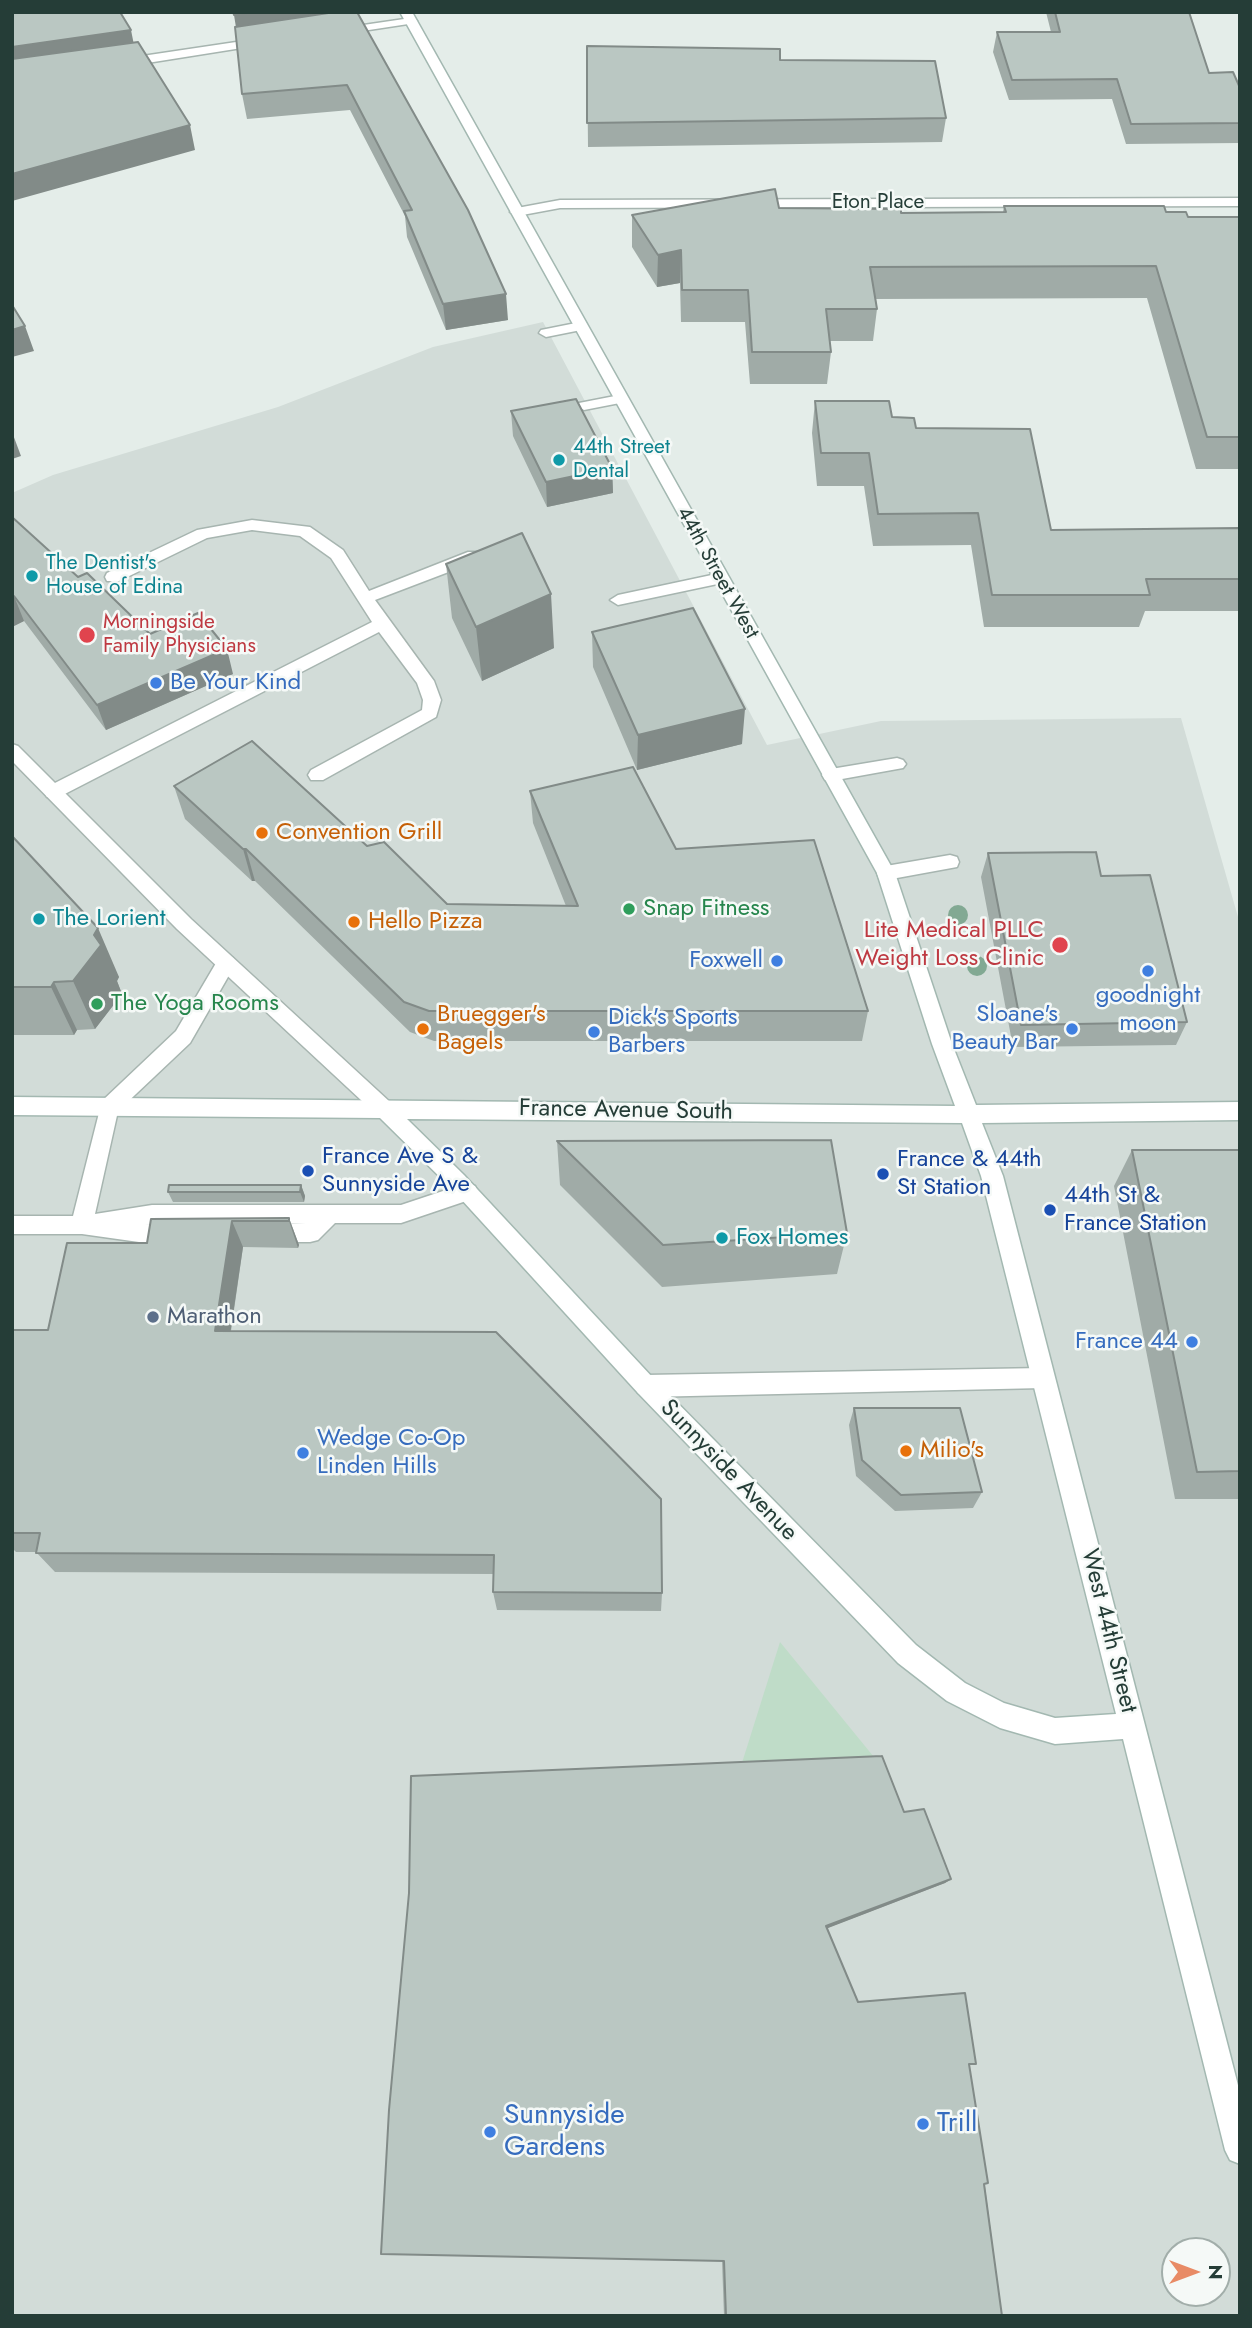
<!DOCTYPE html>
<html>
<head>
<meta charset="utf-8">
<style>
  body { margin:0 }
  #map { position:relative; width:1252px; height:2328px; overflow:hidden; background:#e4ede9; font-family:Jost,sans-serif }
  canvas { display:block }
  .frame { position:absolute; inset:0; border:14px solid #253d37; pointer-events:none }
  .north { position:absolute; left:1161px; top:2237px; width:70px; height:70px; box-sizing:border-box; background:#f5f9f7; border:2px solid #a2aeaa; border-radius:50%; rotate:90deg; font-size:19px; font-weight:700; line-height:28px; text-align:center; color:#253d37 }
  .north::after { content:''; display:block; margin:auto; width:24px; height:32px; background:#e88b66; clip-path:polygon(50% 0,100% 100%,50% 72%,0 100%) }
</style>
</head>
<body>
<div id="map">
<canvas width="1252" height="2328"></canvas>
<div class="frame"></div>
<div class="north">N</div>
</div>
<script>
const context = document.querySelector('canvas').getContext('2d');
context.lineJoin = 'round';
function paint(path, color) { context.fillStyle = color; context.fill(path, 'evenodd'); }
const toPath = rows => new Path2D(rows.map(r => 'M' + r).join(''));
function stroke(path, color, width, dash) { context.strokeStyle = color; context.lineWidth = width; context.lineCap = dash ? 'butt' : 'round'; context.setLineDash(dash || []); context.stroke(path); }
function write(font, color, halo, rows, align = 'center') {
  context.font = font + ' Jost,sans-serif'; context.lineWidth = 5; context.setLineDash([]); context.textBaseline = 'middle'; context.strokeStyle = halo; context.fillStyle = color; for (const [text, x, y, turn = 0] of rows) {
    context.save(); context.translate(x, y); context.rotate((+turn || 0) * Math.PI / 180); context.textAlign = isNaN(turn) ? turn : align; if (halo) context.strokeText(text, 0, 0); context.fillText(text, 0, 0); context.restore();
  }
}
paint(toPath([
  [543,322,767,745,881,721,1181,718,1240,924,1240,2316,12,2316,12,493,53,475,278,407,433,347],
  [1175,2251,1217,2251,1217,2293,1175,2293]
]), '#d2dcd8');
paint(toPath([
  [780,1642,878,1762,741,1766]
]), '#bfdcc8');
const lane = toPath([
  [581,322,586,323,586,329,546,337,539,333,541,330,581,322],
  [620,395,627,399,625,402,584,410,577,406,579,403,620,395],
  [252,520,310,527,343,550,369,591,468,552,480,552,482,556,480,560,375,600,434,681,441,700,436,717,323,780,311,780,308,775,311,770,422,710,423,700,417,683,379,632,59,797,47,797,44,792,47,787,372,622,331,558,300,536,252,530,207,538,119,581,107,581,105,577,107,573,197,530,252,520],
  [721,573,729,578,727,582,618,605,610,600,618,595,721,573],
  [897,758,903,760,906,764,903,768,831,781,825,780,822,775,825,770,897,758],
  [950,855,957,857,959,862,957,867,886,880,879,878,877,873,879,868,886,866,950,855],
  [226,955,233,958,236,963,190,1043,118,1111,95,1214,152,1205,401,1205,467,1183,475,1186,478,1192,475,1198,401,1223,335,1223,318,1240,310,1242,266,1242,258,1240,255,1233,258,1226,266,1224,306,1223,145,1224,177,1225,185,1227,188,1234,185,1241,177,1243,146,1243,82,1234,12,1234,12,1216,73,1216,102,1101,176,1031,219,958,226,955],
  [1043,1368,1051,1371,1054,1378,1051,1385,1043,1388,646,1397,638,1393,635,1386,638,1379,646,1375,1043,1368]
]);
const street = toPath([
  [411,18,417,21,415,23,336,35,330,32,336,29,411,18],
  [263,38,267,40,267,44,122,67,116,63,122,59,263,38],
  [1240,198,1240,206,560,208,517,216,510,212,517,208,560,200,1240,198],
  [12,744,18,746,191,919,390,1102,393,1108,390,1114,383,1117,376,1114,177,929,12,761,12,744]
]);
const secondary = toPath([
  [400,12,412,12,895,873,952,1044,976,1105,1240,1102,1240,1120,982,1123,1003,1176,1240,2093,1240,2164,1230,2160,1225,2150,1123,1739,1055,1744,1000,1728,947,1701,898,1663,638,1393,450,1187,380,1118,12,1115,12,1097,955,1106,932,1044,877,873,400,12],
  [407,1119,962,1123,981,1176,1116,1714,1055,1718,1004,1703,965,1683,916,1645,654,1379,464,1175,407,1119]
]);
stroke(lane, '#a7b5b0', 3);
stroke(street, '#a7b5b0', 3);
stroke(secondary, '#a3b8b1', 3);
paint(lane, '#fff');
paint(street, '#fff');
paint(secondary, '#fff');
context.fillStyle = '#82a993';
for (const [x, y] of [
  [958,915],
  [977,966]
]) { context.beginPath(); context.arc(x, y, 10, 0, 2 * Math.PI); context.fill(); }
paint(toPath([
  [357,12,508,320,446,330,407,237,405,216,350,110,247,119,242,94],
  [1046,12,1189,12,1209,73,1240,88,1240,143,1126,144,1112,99,1009,100,993,52,997,32,1051,32],
  [587,46,780,60,946,118,942,142,588,147],
  [1004,206,1166,212,1188,217,1240,217,1240,469,1196,469,1147,298,876,299,877,309,873,341,830,341,831,352,827,384,750,384,745,322,681,322,680,283,657,287,632,247,632,215,779,208,901,213,1003,212],
  [815,401,892,417,916,428,1051,530,1240,528,1240,611,1145,611,1139,627,984,627,971,545,873,546,864,486,817,486,812,433],
  [511,411,612,468,613,493,547,507,513,436],
  [12,517,78,577,150,634,233,674,106,730,24,621,12,627],
  [446,564,554,648,482,681,452,618],
  [592,632,742,744,637,770,593,667],
  [174,786,367,846,447,904,566,906,533,823,530,791,676,849,868,1011,862,1041,434,1041,410,1032,255,881,252,881,185,819],
  [12,836,119,977,117,981,122,994,95,1029,77,1030,74,1035,12,1035],
  [988,853,1187,1022,1176,1045,1013,1047,981,877],
  [557,1141,847,1233,837,1274,662,1287,560,1185],
  [1132,1150,1240,1150,1240,1499,1175,1499,1114,1186],
  [301,1185,305,1196,304,1202,173,1202,168,1192],
  [289,1218,299,1245,298,1248,243,1247,231,1331,662,1593,661,1611,497,1610,493,1592,493,1574,55,1572,36,1552,16,1552,12,1548,12,1330,48,1330,147,1243,151,1219],
  [854,1408,982,1492,973,1508,895,1511,856,1476,849,1425],
  [904,1812,951,1879,945,1883,827,1928,858,2002,976,2064,969,2065,1002,2316,724,2316,722,2261,381,2254]
]), '#a0aba7');
paint(toPath([
  [254,12,351,12,238,40,234,15],
  [131,30,136,55,12,72,12,47],
  [190,125,195,150,12,201,12,174],
  [681,250,680,283,657,287,658,255],
  [506,294,508,320,446,330,443,304],
  [25,326,34,351,12,357,12,330],
  [12,432,21,456,12,459],
  [612,468,613,493,547,507,546,482],
  [551,594,554,648,482,681,476,627],
  [14,596,24,621,12,627,12,597],
  [227,649,233,674,106,730,97,705],
  [745,709,742,744,637,770,638,735],
  [243,849,246,849,255,881,252,881],
  [98,928,119,977,117,981,122,994,95,1029,73,981,94,935],
  [54,982,77,1030,74,1035,51,987],
  [301,1185,305,1196,304,1202,300,1192],
  [289,1218,299,1245,298,1248,289,1221],
  [232,1221,243,1247,227,1355,215,1331],
  [951,1879,945,1883,823,1930,826,1926]
]), '#828b88');
const building = toPath([
  [12,12,120,12,131,30,12,47,12,12],
  [233,12,254,12,234,15,233,12],
  [335,12,357,12,468,210,506,294,443,304,404,211,412,210,347,85,242,94,235,27,335,12],
  [1055,12,1189,12,1209,73,1233,72,1240,88,1240,123,1131,124,1117,79,1012,80,997,32,1060,32,1055,12],
  [138,42,190,125,12,174,12,59,138,42],
  [587,46,780,49,780,60,935,61,946,118,587,123,587,46],
  [775,189,779,208,901,209,901,213,1006,212,1004,206,1164,206,1166,212,1186,212,1188,217,1240,217,1240,437,1207,437,1156,266,870,267,877,309,826,309,831,352,752,352,748,290,682,290,681,250,658,255,632,215,775,189],
  [12,305,25,326,12,330,12,305],
  [576,399,612,468,546,482,511,411,576,399],
  [815,401,889,401,892,417,914,418,916,428,1030,429,1051,530,1240,528,1240,579,1146,579,1150,595,992,595,978,513,878,514,869,453,821,453,815,401],
  [12,517,78,577,87,573,150,634,198,613,227,649,97,705,14,596,12,597,12,517],
  [522,533,551,594,476,627,446,564,522,533],
  [693,608,745,709,638,735,592,632,693,608],
  [252,741,367,846,384,842,447,904,578,906,530,791,633,767,676,849,814,840,868,1011,429,1011,404,1002,246,849,243,849,174,786,252,741],
  [12,836,98,928,94,935,101,945,73,981,54,982,51,987,12,987,12,836],
  [1096,852,1101,876,1150,875,1187,1022,1021,1025,988,853,1096,852],
  [831,1140,847,1233,663,1245,557,1141,831,1140],
  [1132,1150,1240,1150,1240,1471,1197,1472,1132,1150],
  [169,1185,301,1185,300,1192,168,1192,169,1185],
  [289,1218,289,1221,232,1221,215,1331,496,1332,661,1499,662,1593,493,1592,494,1555,36,1553,40,1533,12,1533,12,1330,48,1330,67,1243,147,1243,151,1219,289,1218],
  [854,1408,960,1408,982,1492,901,1495,862,1460,854,1408],
  [882,1756,904,1812,924,1809,951,1879,826,1926,858,2002,965,1993,976,2064,969,2064,988,2183,984,2184,1002,2316,726,2316,724,2261,381,2254,389,2110,409,1893,411,1776,882,1756]
]);
paint(building, '#bac7c2');
stroke(building, '#828b88', 2);
for (const [x, y, r, color] of [
  [559,460,7,"#0f9aa8"],
  [32,576,7,"#0f9aa8"],
  [87,635,9,"#e0444e"],
  [156,683,7,"#3f7fe0"],
  [262,833,7,"#e8710a"],
  [629,909,7,"#2e9e5b"],
  [39,919,7,"#0f9aa8"],
  [354,922,7,"#e8710a"],
  [1060,945,9,"#e0444e"],
  [777,961,7,"#3f7fe0"],
  [1148,971,7,"#3f7fe0"],
  [97,1004,7,"#2e9e5b"],
  [423,1029,7,"#e8710a"],
  [1072,1029,7,"#3f7fe0"],
  [594,1032,7,"#3f7fe0"],
  [308,1171,7,"#1a4fb4"],
  [883,1174,7,"#1a4fb4"],
  [1050,1210,7,"#1a4fb4"],
  [722,1238,7,"#0f9aa8"],
  [153,1317,7,"#5c6f8a"],
  [1192,1342,7,"#3f7fe0"],
  [906,1451,7,"#e8710a"],
  [303,1453,7,"#3f7fe0"],
  [923,2124,7,"#3f7fe0"],
  [490,2132,7,"#3f7fe0"]
]) { const dot = new Path2D(); dot.arc(x, y, r, 0, 2 * Math.PI); context.fillStyle = color; context.fill(dot); stroke(dot, '#f5f9f7', 2.5); }
write('21px', '#253d37', '#f5f9f7', [
  ["Eton Place",878,203],
  ["44th Street West",717,573,61]
]);
write('21px', '#0d838f', '#f5f9f7', [
  ["44th Street",573,448],
  ["Dental",573,472],
  ["The Dentist's",46,564],
  ["House of Edina",46,588]
], 'left');
write('21px', '#be3a42', '#f5f9f7', [
  ["Morningside",103,623],
  ["Family Physicians",103,647]
], 'left');
write('24px', '#366cbe', '#f5f9f7', [
  ["Be Your Kind",170,683],
  ["Foxwell",763,961,"right"],
  ["goodnight",1148,996,"center"],
  ["moon",1148,1024,"center"],
  ["Sloane's",1058,1015,"right"],
  ["Beauty Bar",1058,1043,"right"],
  ["Dick's Sports",608,1018],
  ["Barbers",608,1046],
  ["France 44",1178,1342,"right"],
  ["Wedge Co-Op",317,1439],
  ["Linden Hills",317,1467]
], 'left');
write('24px', '#c56008', '#f5f9f7', [
  ["Convention Grill",276,833],
  ["Hello Pizza",368,922],
  ["Bruegger's",437,1015],
  ["Bagels",437,1043],
  ["Milio's",920,1451]
], 'left');
write('24px', '#27864d', '#f5f9f7', [
  ["Snap Fitness",643,909],
  ["The Yoga Rooms",111,1004]
], 'left');
write('24px', '#0d838f', '#f5f9f7', [
  ["The Lorient",53,919],
  ["Fox Homes",736,1238]
], 'left');
write('24px', '#be3a42', '#f5f9f7', [
  ["Lite Medical PLLC",1044,931],
  ["Weight Loss Clinic",1044,959]
], 'right');
write('24px', '#253d37', '#f5f9f7', [
  ["France Avenue South",626,1111,1],
  ["Sunnyside Avenue",728,1471,46],
  ["West 44th Street",1108,1631,76]
]);
write('24px', '#164399', '#f5f9f7', [
  ["France Ave S &",322,1157],
  ["Sunnyside Ave",322,1185],
  ["France & 44th",897,1160],
  ["St Station",897,1188],
  ["44th St &",1064,1196],
  ["France Station",1064,1224]
], 'left');
write('24px', '#4e5e75', '#f5f9f7', [
  ["Marathon",167,1317]
], 'left');
write('28px', '#366cbe', '#f5f9f7', [
  ["Sunnyside",504,2116],
  ["Gardens",504,2148],
  ["Trill",937,2124]
], 'left');
</script>
</body>
</html>
